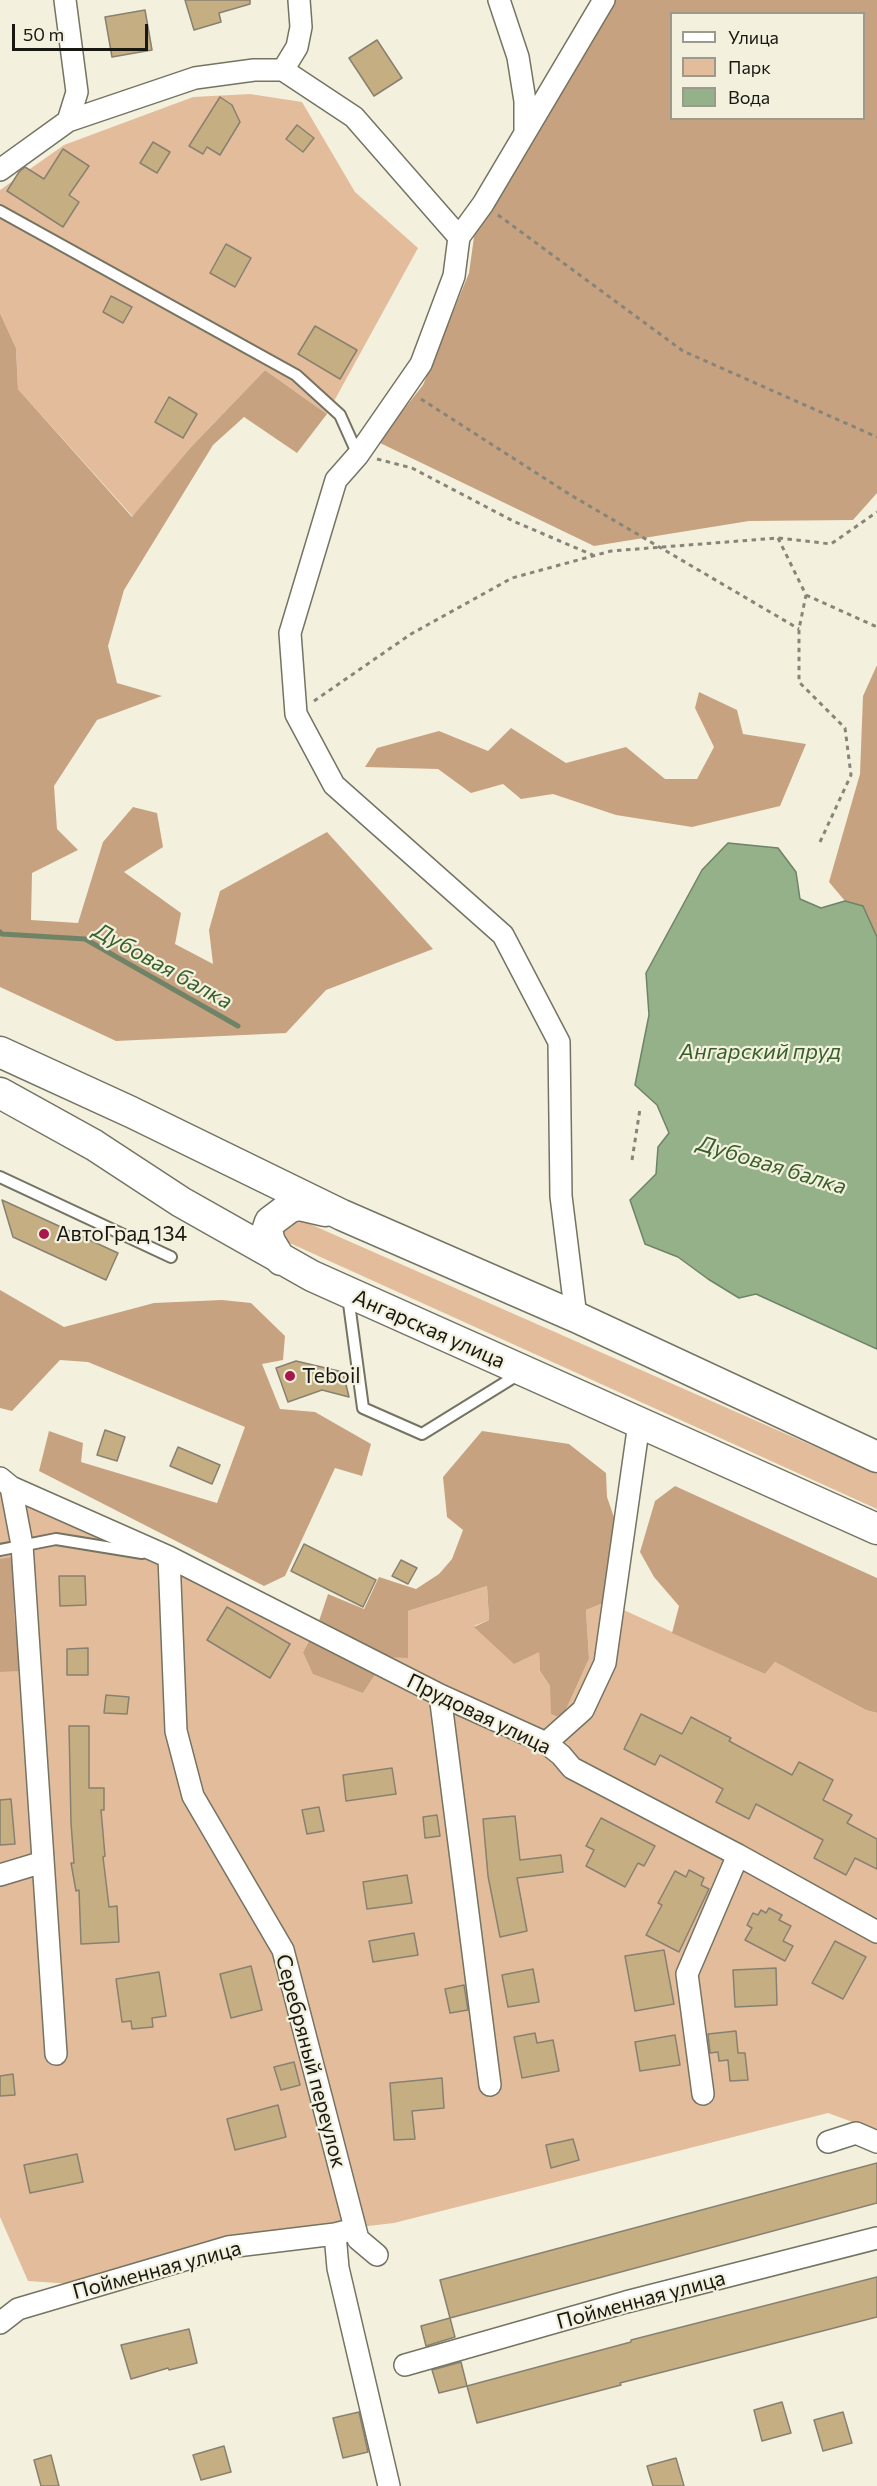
<!DOCTYPE html>
<html>
<head>
<meta charset="utf-8">
<style>
  body { margin:0 }
  #map { position:relative; width:877px; height:2486px; overflow:hidden; background:#f3f1de; font-family:Commissioner,sans-serif }
  canvas { display:block }
  .legend { position:absolute; left:670px; top:12px; width:195px; height:108px; box-sizing:border-box; background:#f3f1de; border:2px solid #9b9a8c; margin:0; padding:8px 10px; list-style:none; font-size:18px; color:#181711 }
  .legend li { display:flex; align-items:center; gap:12px; height:30px }
  .legend b { width:30px; border:2px solid #9b9a8c }
  .scale { position:absolute; left:12px; top:24px; width:136px; height:27px; box-sizing:border-box; border:3px solid #181711; border-top:0; padding-left:8px; font-size:18px; line-height:21px; white-space:nowrap; color:#181711; -webkit-text-stroke:4px #f3f1de; paint-order:stroke }
</style>
</head>
<body>
<div id="map">
<canvas width="877" height="2486"></canvas>
<ul class="legend">
<li><b style="height:8px;background:#fff"></b>Улица</li>
<li><b style="height:16px;background:#e3bd9b"></b>Парк</li>
<li><b style="height:16px;background:#94b18a"></b>Вода</li>
</ul>
<div class="scale">50 m</div>
</div>
<script>
const context = document.querySelector('canvas').getContext('2d');
context.lineJoin = 'round';
function paint(path, color) { context.fillStyle = color; context.fill(path, 'evenodd'); }
const toPath = rows => new Path2D(rows.map(r => 'M' + r).join(''));
function stroke(path, color, width, dash) { context.strokeStyle = color; context.lineWidth = width; context.lineCap = dash ? 'butt' : 'round'; context.setLineDash(dash || []); context.stroke(path); }
function write(font, color, halo, rows, align = 'center') {
  context.font = font + ' Commissioner,sans-serif'; context.lineWidth = 4.5; context.setLineDash([]); context.textBaseline = 'middle'; context.strokeStyle = halo; context.fillStyle = color; for (const [text, x, y, turn = 0] of rows) {
    context.save(); context.translate(x, y); context.rotate((+turn || 0) * Math.PI / 180); context.textAlign = isNaN(turn) ? turn : align; if (halo) context.strokeText(text, 0, 0); context.fillText(text, 0, 0); context.restore();
  }
}
paint(toPath([
  [250,94,302,102,355,192,418,248,327,414,265,370,191,447,133,517,18,389,16,348,0,313,0,190,64,145,193,97],
  [294,1217,877,1474,877,1509,283,1240,277,1223],
  [0,1468,52,1505,158,1564,195,1578,309,1640,303,1652,363,1693,387,1657,408,1657,408,1611,487,1586,489,1620,474,1626,539,1651,540,1671,550,1686,589,1658,586,1610,606,1602,765,1674,775,1662,866,1710,877,1713,877,2131,828,2113,394,2223,199,2246,73,2284,28,2281,0,2217]
]), '#e3bd9b');
paint(toPath([
  [613,0,877,0,877,493,853,520,749,521,594,546,378,442,423,385,469,273,478,208],
  [672,14,864,14,864,118,672,118],
  [0,313,16,348,18,389,132,517,191,447,265,370,327,414,297,453,244,417,213,445,124,590,108,646,117,683,162,696,97,720,54,786,57,829,78,850,32,873,31,920,78,923,103,842,133,807,157,813,163,847,124,872,181,913,175,944,213,964,209,930,220,891,327,832,433,949,326,990,286,1033,116,1041,0,987],
  [877,665,877,937,863,906,845,901,829,882,860,774,863,696],
  [699,692,737,710,743,734,806,744,780,806,692,827,616,815,553,794,521,799,503,784,471,793,438,769,365,767,377,748,439,731,488,751,511,728,566,763,626,747,665,779,697,779,714,747,695,708],
  [0,1290,64,1327,154,1303,222,1300,251,1303,285,1336,283,1360,262,1364,280,1409,315,1412,371,1444,362,1476,335,1468,285,1576,264,1586,39,1471,49,1431,83,1443,81,1462,217,1503,245,1427,88,1362,60,1360,12,1411,0,1408],
  [482,1431,569,1444,606,1473,607,1497,616,1523,606,1602,586,1610,589,1658,562,1718,551,1714,550,1686,540,1671,539,1652,514,1664,474,1627,489,1620,487,1586,408,1611,408,1658,387,1657,363,1693,313,1674,303,1652,318,1624,328,1594,364,1609,379,1577,416,1589,439,1574,452,1559,463,1530,447,1517,443,1477],
  [675,1486,877,1578,877,1713,866,1710,775,1662,765,1674,672,1633,679,1606,654,1577,640,1552,655,1501],
  [13,1557,14,1615,20,1671,0,1672,0,1559]
]), '#c7a280');
const water = toPath([
  [728,843,778,848,796,872,800,899,821,908,845,901,863,906,877,937,877,1349,756,1294,739,1298,708,1279,678,1257,645,1244,630,1200,656,1174,658,1147,669,1133,657,1105,635,1085,649,1015,646,973,702,870,728,843]
]);
paint(water, '#94b18a');
stroke(water, '#6f8366', 1.5);
stroke(toPath([
  [0,932,2,934,85,939,238,1026]
]), '#6f8366', 5);
const building = toPath([
  [185,0,250,0,250,4,219,13,221,22,194,30,185,0],
  [145,10,152,50,112,57,105,17,145,10],
  [377,40,402,78,374,96,349,58,377,40],
  [220,97,232,105,240,122,220,155,207,147,203,154,189,146,220,97],
  [297,125,314,138,303,152,286,139,297,125],
  [153,142,170,152,157,173,140,163,153,142],
  [63,149,89,166,69,195,79,202,63,227,7,191,19,172,25,167,44,179,63,149],
  [226,244,251,258,235,287,210,273,226,244],
  [111,296,132,307,123,323,103,312,111,296],
  [315,326,357,350,340,379,298,354,315,326],
  [169,397,197,414,183,438,155,422,169,397],
  [2,1200,118,1253,106,1280,13,1237,2,1200],
  [296,1361,343,1372,349,1397,322,1390,288,1402,276,1368,296,1361],
  [105,1430,125,1437,117,1461,97,1455,105,1430],
  [178,1447,220,1465,212,1484,170,1466,178,1447],
  [304,1544,376,1580,363,1607,291,1571,304,1544],
  [401,1560,417,1568,408,1584,392,1576,401,1560],
  [59,1576,85,1576,86,1605,60,1606,59,1576],
  [227,1607,290,1644,270,1678,207,1640,227,1607],
  [88,1648,88,1675,67,1675,67,1649,88,1648],
  [106,1695,129,1697,127,1714,104,1713,106,1695],
  [641,1714,682,1734,691,1717,731,1738,729,1741,792,1775,799,1762,833,1780,823,1800,852,1815,847,1823,877,1839,877,1869,855,1858,846,1875,814,1858,823,1840,756,1804,749,1819,716,1802,723,1789,660,1755,655,1765,624,1749,641,1714],
  [69,1726,89,1726,89,1788,104,1788,104,1810,101,1810,105,1856,103,1857,109,1907,117,1906,119,1942,81,1944,79,1890,76,1891,71,1863,74,1863,71,1823,69,1726],
  [392,1768,396,1794,346,1801,343,1775,392,1768],
  [11,1799,15,1844,0,1845,0,1800,11,1799],
  [319,1807,324,1831,307,1834,302,1810,319,1807],
  [437,1815,440,1836,425,1838,423,1817,437,1815],
  [515,1816,520,1860,561,1855,563,1872,517,1878,527,1931,500,1937,488,1876,483,1819,515,1816],
  [601,1818,655,1846,644,1866,638,1863,625,1887,586,1866,594,1850,586,1846,601,1818],
  [689,1870,704,1878,701,1885,709,1889,679,1952,646,1935,662,1905,658,1903,675,1871,686,1877,689,1870],
  [407,1875,412,1903,367,1909,363,1882,407,1875],
  [769,1908,782,1915,779,1920,791,1926,783,1941,793,1946,785,1961,745,1940,752,1928,747,1925,753,1913,758,1915,761,1910,766,1913,769,1908],
  [414,1933,418,1955,373,1962,369,1941,414,1933],
  [835,1941,866,1957,843,1999,812,1983,835,1941],
  [664,1950,674,2004,635,2011,625,1956,664,1950],
  [251,1966,262,2010,231,2018,220,1974,251,1966],
  [776,1968,777,2005,735,2007,733,1970,776,1968],
  [533,1969,539,2002,508,2007,502,1975,533,1969],
  [159,1972,166,2016,152,2018,153,2027,132,2029,131,2021,122,2022,116,1979,159,1972],
  [464,1985,468,2010,450,2013,445,1989,464,1985],
  [736,2031,738,2053,745,2053,748,2080,730,2081,728,2060,719,2061,718,2052,710,2053,708,2034,736,2031],
  [535,2033,537,2043,553,2040,559,2071,522,2078,514,2037,535,2033],
  [675,2035,680,2065,640,2071,635,2042,675,2035],
  [294,2062,300,2085,281,2090,274,2067,294,2062],
  [13,2074,15,2095,0,2096,0,2076,13,2074],
  [442,2078,444,2108,412,2111,415,2139,394,2140,390,2083,442,2078],
  [278,2105,286,2137,235,2150,227,2119,278,2105],
  [573,2139,579,2160,551,2168,546,2145,573,2139],
  [77,2154,83,2182,30,2193,24,2165,77,2154],
  [877,2163,877,2203,450,2318,440,2280,877,2163],
  [877,2277,877,2317,620,2383,621,2385,477,2423,467,2386,631,2342,631,2340,877,2277],
  [450,2318,455,2337,426,2346,421,2326,450,2318],
  [189,2329,197,2363,169,2370,168,2368,131,2379,121,2345,189,2329],
  [461,2362,467,2386,439,2393,432,2370,461,2362],
  [782,2402,791,2433,762,2441,754,2410,782,2402],
  [359,2412,368,2452,343,2458,333,2418,359,2412],
  [843,2412,852,2443,823,2451,814,2420,843,2412],
  [224,2446,231,2472,201,2480,193,2455,224,2446],
  [51,2455,59,2486,41,2486,34,2460,51,2455],
  [676,2458,684,2486,653,2486,647,2466,676,2458]
]);
paint(building, '#c6ae83');
stroke(building, '#888070', 1.5);
const service = toPath([
  [0,211,296,375,340,415,358,455],
  [0,1177,171,1257],
  [348,1296,363,1408,422,1434,519,1374],
  [0,1550,56,1539,142,1553]
]);
const minor = toPath([
  [65,0,77,92,68,121],
  [499,0,518,57,525,101,525,133],
  [283,70,297,47,301,27,299,0],
  [0,170,68,121,195,78,254,70,283,70,354,117,459,237],
  [576,1317,561,1196,559,1042,503,935,334,785,296,714,290,633,336,480,358,455,421,364,454,276,459,237,483,204,604,0],
  [0,1478,11,1487,169,1557,440,1695,546,1743,561,1755,572,1768,738,1855,877,1932],
  [11,1487,22,1545,56,2054],
  [169,1557,176,1731,193,1796,283,1950,358,2239,377,2255],
  [440,1695,490,2085],
  [546,1743,583,1710,605,1663,639,1423],
  [0,1875,43,1862],
  [703,2094,687,1974,738,1855],
  [828,2142,856,2133,877,2142],
  [335,2234,338,2268,389,2486],
  [0,2323,18,2309,228,2247,335,2234,355,2229],
  [405,2365,626,2302,877,2238]
]);
const secondary = toPath([
  [0,1052,131,1112,342,1215,576,1317,877,1457],
  [0,1093,94,1145,181,1202,312,1276,877,1529],
  [281,1260,270,1242,267,1231,270,1222,290,1207,299,1205,325,1211]
]);
stroke(service, '#757362', 14);
stroke(minor, '#757362', 24);
stroke(secondary, '#757362', 33);
stroke(toPath([
  [498,215,683,351,877,437],
  [421,399,569,494,799,629],
  [377,459,412,468,515,522,593,555],
  [778,538,806,595,799,629,799,682,845,728,851,775,820,842],
  [806,595,877,627],
  [314,701,411,634,512,578,611,551,778,538,831,544,877,512],
  [632,1160,640,1109]
]), '#878579', 3, [4.5, 4.5]);
stroke(service, '#fff', 10);
stroke(minor, '#fff', 21);
stroke(secondary, '#fff', 30);
for (const [x, y, r, color] of [
  [44,1234,6,"#a9164b"],
  [290,1376,6,"#a9164b"]
]) { const dot = new Path2D(); dot.arc(x, y, r, 0, 2 * Math.PI); context.fillStyle = color; context.fill(dot); stroke(dot, '#f3f1de', 2); }
write('21px', '#181711', '#f3f1de', [
  ["АвтоГрад 134",56,1234],
  ["Teboil",302,1376]
], 'left');
write('21px', '#181711', '#f3f1de', [
  ["Ангарская улица",429,1329,24],
  ["Прудовая улица",479,1714,26],
  ["Серебряный переулок",311,2061,75],
  ["Пойменная улица",157,2270,-15],
  ["Пойменная улица",641,2300,-15]
]);
write('italic 22px', '#375f29', '#f3f1de', [
  ["Дубовая балка",163,966,29],
  ["Ангарский пруд",760,1052],
  ["Дубовая балка",772,1165,17]
]);
</script>
</body>
</html>
